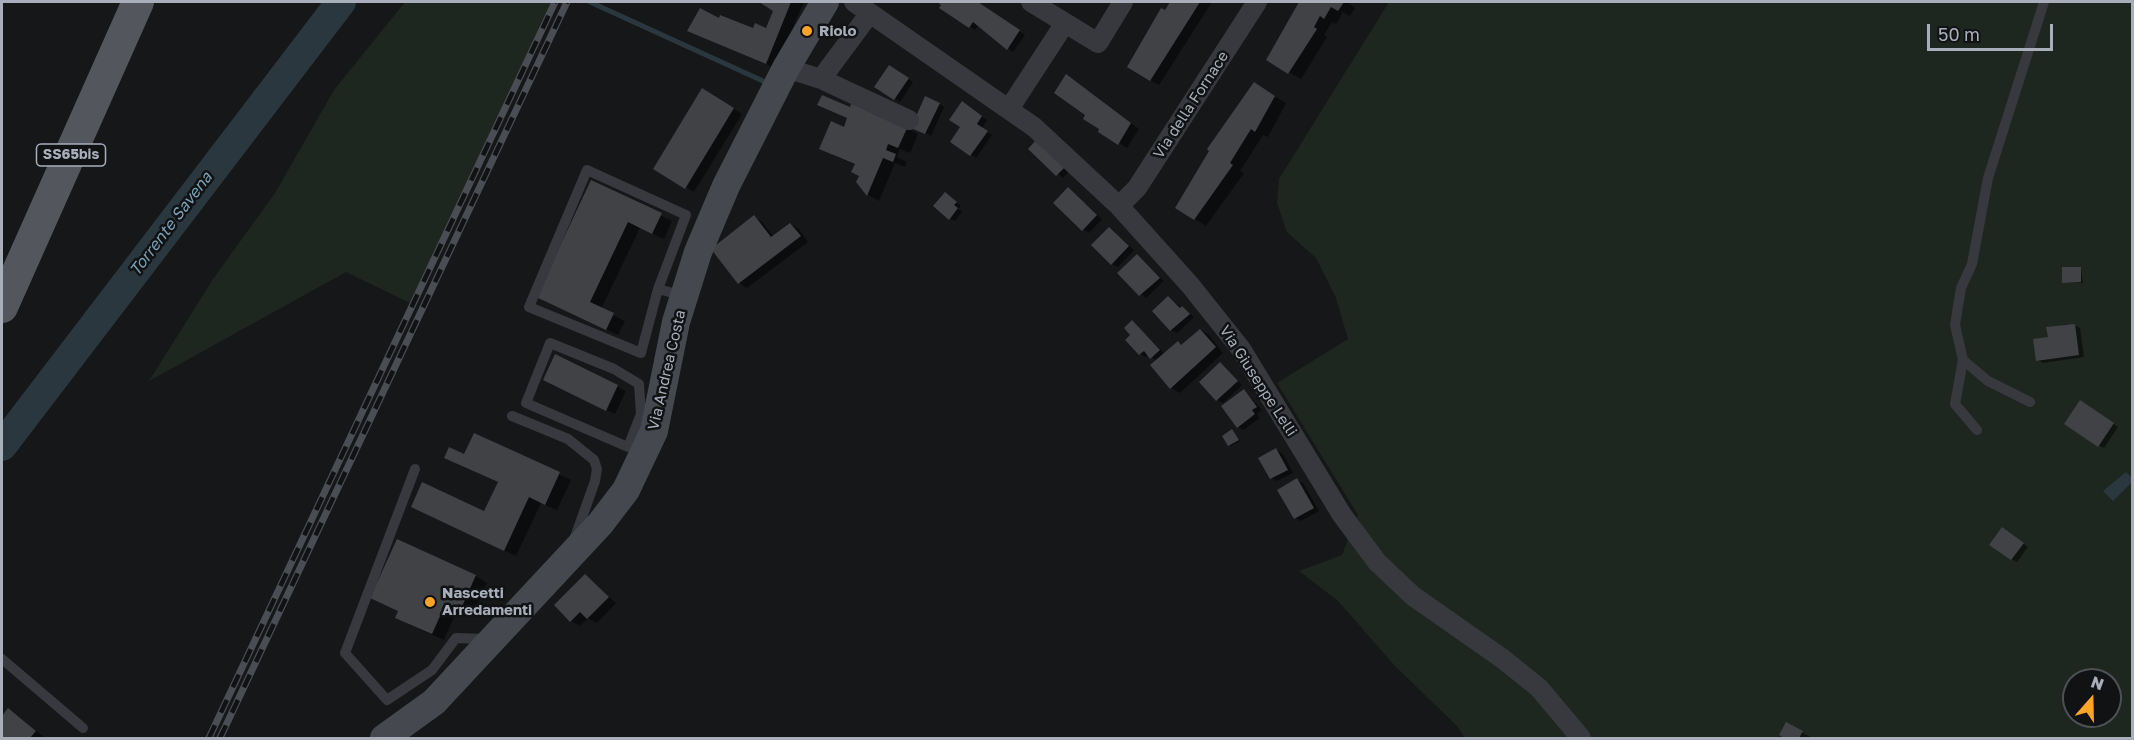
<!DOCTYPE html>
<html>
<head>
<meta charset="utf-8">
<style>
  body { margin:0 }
  #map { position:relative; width:2134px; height:740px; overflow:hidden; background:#161719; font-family:"Golos Text",sans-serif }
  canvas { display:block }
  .frame { position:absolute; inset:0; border:3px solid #a8afba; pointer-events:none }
  .north { position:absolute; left:2062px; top:668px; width:60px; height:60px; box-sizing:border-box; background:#111214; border:2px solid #4d5156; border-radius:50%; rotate:20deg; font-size:16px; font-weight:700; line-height:24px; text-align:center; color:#a8afba }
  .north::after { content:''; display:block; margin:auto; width:21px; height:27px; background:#ffa428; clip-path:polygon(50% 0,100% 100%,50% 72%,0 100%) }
  .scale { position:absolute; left:1927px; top:24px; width:126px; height:27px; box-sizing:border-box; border:3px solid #a8afba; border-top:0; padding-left:8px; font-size:18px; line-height:21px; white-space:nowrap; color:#a8afba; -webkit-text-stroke:4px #111214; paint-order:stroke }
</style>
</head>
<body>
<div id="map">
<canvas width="2134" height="740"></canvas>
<div class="frame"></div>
<div class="north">N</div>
<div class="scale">50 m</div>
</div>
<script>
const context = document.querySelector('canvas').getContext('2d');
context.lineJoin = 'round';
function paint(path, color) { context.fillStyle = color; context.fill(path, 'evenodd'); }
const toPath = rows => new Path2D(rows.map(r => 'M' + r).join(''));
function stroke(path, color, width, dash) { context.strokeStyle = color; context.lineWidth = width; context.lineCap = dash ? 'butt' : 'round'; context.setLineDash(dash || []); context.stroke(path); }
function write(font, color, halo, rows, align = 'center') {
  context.font = font + ' "Golos Text",sans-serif'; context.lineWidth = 5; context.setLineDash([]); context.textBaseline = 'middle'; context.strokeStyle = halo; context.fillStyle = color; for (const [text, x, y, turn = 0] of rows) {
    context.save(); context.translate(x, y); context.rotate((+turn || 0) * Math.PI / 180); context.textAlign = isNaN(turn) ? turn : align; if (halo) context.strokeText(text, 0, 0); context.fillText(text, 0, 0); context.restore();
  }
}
paint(toPath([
  [405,2,551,2,412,304,346,272,149,381,213,279,275,193,334,90],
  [1389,2,2132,2,2132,738,1465,738,1457,726,1395,666,1338,601,1299,571,1342,555,1358,515,1277,383,1348,339,1336,298,1316,258,1287,232,1277,203,1279,179],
  [2074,680,2110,680,2110,716,2074,716]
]), '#1e271f');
paint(toPath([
  [2126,472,2132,478,2132,482,2113,501,2103,491]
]), '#2b373e');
paint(toPath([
  [761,2,804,2,775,68,689,31,720,20,754,30,767,30,775,10],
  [939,2,976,2,1025,35,1013,52,979,25,975,30,941,8,943,4],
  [1171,2,1212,2,1159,85,1150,80,1165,12],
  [1301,2,1351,2,1350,4,1355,8,1350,16,1343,12,1336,24,1332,22,1324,35,1327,37,1301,79,1268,60],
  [889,67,913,82,900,102,876,86],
  [1074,80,1139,129,1127,148,1119,143],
  [703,90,742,114,694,192,655,168],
  [1266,91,1286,103,1268,137,1263,135,1240,171,1244,173,1206,226,1195,219],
  [819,104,851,109,907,127,918,134,910,153,900,149,897,157,907,162,905,167,895,163,879,201,868,195,858,182,860,176,856,165,832,155,849,119],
  [939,104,944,107,931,136,919,130],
  [967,107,987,120,982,128,992,135,976,158,952,142,962,127],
  [1030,148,1069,171,1063,178],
  [592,182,672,221,664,239,640,228,601,309,625,321,618,335,549,303],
  [1068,189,1102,219,1089,233,1083,229],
  [950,197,961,206,958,209,962,212,955,221,949,218],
  [754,217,762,222,774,237,790,224,799,229,808,242,747,288,739,283],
  [1109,228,1134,250,1118,267,1112,264],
  [1137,256,1164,281,1146,298,1119,273],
  [2081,268,2083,283,2064,282],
  [1168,297,1194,317,1177,333,1171,330],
  [1132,322,1165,354,1178,343,1182,345,1200,330,1209,335,1223,353,1180,393,1171,388,1152,365,1157,361,1149,355,1146,357,1140,354,1127,340,1132,335],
  [2074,325,2080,328,2084,357,2043,363,2038,360,2049,339],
  [556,356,626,391,615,414,553,385],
  [1220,364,1242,385,1223,403,1217,399],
  [1244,390,1262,410,1257,414,1260,418,1243,430,1238,427],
  [2085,405,2118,427,2104,448,2098,445],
  [1232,431,1240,441,1231,446,1229,445],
  [475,435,571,480,557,510,541,503,516,556,412,507,485,513,499,483,458,464,465,456],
  [1276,450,1282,453,1293,473,1277,481,1271,478],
  [1297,480,1303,483,1319,511,1301,521,1295,518],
  [2008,532,2028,547,2017,562,2011,559],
  [476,576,487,583,472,616,457,610,444,640,408,624],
  [585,576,616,603,597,623,588,618,580,626,571,621],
  [8,710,17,715,44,737,2,738,2,718],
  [1787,724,1812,738,1787,738,1781,734]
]), '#0007');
stroke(toPath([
  [590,2,763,81]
]), '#2b373e', 5);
stroke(toPath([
  [2,446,341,2]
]), '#2b373e', 30);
paint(toPath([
  [759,2,791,2,766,64,687,31,700,8,719,18,720,15,753,28,755,23,766,28,773,11],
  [937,2,978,2,1020,30,1007,50,973,22,969,28,939,8,941,5],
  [1170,2,1200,2,1150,81,1127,67,1161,8,1165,10],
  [1299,2,1344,2,1338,11,1331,7,1324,19,1320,16,1314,27,1317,29,1288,74,1266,60],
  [889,65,909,78,894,100,874,87],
  [1066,74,1131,123,1118,145,1098,132,1099,129,1083,119,1085,115,1054,93],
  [1254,82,1275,96,1255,132,1251,129,1230,163,1233,165,1194,220,1175,208,1209,151,1207,149],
  [702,88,734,108,685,189,653,169],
  [822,95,850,107,852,102,908,126,898,148,888,144,886,150,896,154,893,162,883,158,867,196,856,182,859,176,851,172,855,164,819,149,831,121,844,127,847,118,817,105],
  [925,96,940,103,925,134,911,128],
  [962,101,982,116,977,124,988,131,970,156,950,142,960,127,949,120],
  [1036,140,1065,167,1056,176,1028,149],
  [591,180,662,213,652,234,628,222,590,302,614,313,606,330,536,297],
  [1068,187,1097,215,1082,231,1053,203],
  [945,192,957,202,954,205,958,208,949,220,933,206],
  [754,215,771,237,790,223,801,236,738,284,711,249],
  [1109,227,1129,246,1111,265,1091,245],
  [1137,254,1160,278,1139,296,1117,273],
  [2062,267,2081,267,2081,282,2062,283],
  [1168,296,1180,308,1182,306,1190,314,1170,331,1152,311],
  [1132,320,1160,350,1150,359,1144,351,1139,355,1125,340,1130,335,1124,328],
  [2075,324,2079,355,2036,361,2033,339,2048,337,2046,327],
  [1200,329,1216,347,1170,389,1150,365,1178,341,1181,345],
  [555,354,618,385,606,411,543,380],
  [1220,362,1238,381,1216,401,1199,382],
  [1244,389,1257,407,1252,410,1255,414,1237,428,1221,406],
  [2080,400,2114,423,2098,447,2064,424],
  [1232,429,1239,440,1228,446,1222,436],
  [474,433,560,472,545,505,529,497,504,551,411,507,422,482,484,511,498,482,444,458,449,447,464,454],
  [1276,448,1288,470,1270,479,1258,458],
  [1297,478,1314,508,1294,519,1277,490],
  [2002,527,2024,543,2011,560,1989,545],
  [397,539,476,575,460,611,445,605,432,634,395,618,398,611,370,598],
  [585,574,609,597,587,619,580,612,570,622,554,605],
  [8,708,36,731,30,738,2,738,2,716],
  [1786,722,1803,731,1799,738,1785,738,1779,735]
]), '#404246');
stroke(toPath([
  [658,289,686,215,587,170,529,307,641,353,658,289,684,296],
  [1963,360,1955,404,1977,430],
  [2030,402,1988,381,1963,360,1955,325,1961,288,1972,264,1988,178,2044,2],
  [641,414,639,384,614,369,550,343,526,403,628,447,641,414,655,412],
  [512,416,568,439,594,460,597,469,595,481,574,540],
  [415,469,345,653,387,700,432,670,456,638,487,639],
  [2,659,83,728]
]), '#37393e', 10);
stroke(toPath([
  [854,2,1034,127,1119,206,1190,285,1241,349,1342,515,1377,562,1413,596,1503,659,1539,688,1581,738],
  [1031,2,1098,43,1123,2],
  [786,68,821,79,909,120],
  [821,79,870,13],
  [1009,109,1065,23],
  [1119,206,1137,188,1257,2]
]), '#37393e', 20);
stroke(toPath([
  [384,738,434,702,600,524,626,490,654,431,676,322,698,252,726,186,786,68,825,2]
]), '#45484e', 28);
stroke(toPath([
  [2,307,138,2]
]), '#53565d', 32);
const rail = toPath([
  [209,738,555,2],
  [220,738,567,2]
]);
stroke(rail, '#4a4d53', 7);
stroke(rail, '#111214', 4.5, [14]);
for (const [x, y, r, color] of [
  [807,31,6,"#ffa428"],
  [430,602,6,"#ffa428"]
]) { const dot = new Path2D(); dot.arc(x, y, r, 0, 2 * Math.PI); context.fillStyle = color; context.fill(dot); stroke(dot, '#111214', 2); }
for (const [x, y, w] of [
  [71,155,69]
]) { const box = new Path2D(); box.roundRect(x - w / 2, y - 11, w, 22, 4.5); context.fillStyle = '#111214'; context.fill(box); stroke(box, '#a8afba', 1.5); }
write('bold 14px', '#a8afba', null, [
  ["SS65bis",71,155]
]);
write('bold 15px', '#a8afba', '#111214', [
  ["Riolo",819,31],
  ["Nascetti",442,593],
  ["Arredamenti",442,610]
], 'left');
write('15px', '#a8afba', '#111214', [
  ["Via della Fornace",1191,105,-57],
  ["Via Andrea Costa",667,370,-77],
  ["Via Giuseppe Lelli",1258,381,57]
]);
write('italic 16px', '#7ca1b7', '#111214', [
  ["Torrente Savena",171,224,-53]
]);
</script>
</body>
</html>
